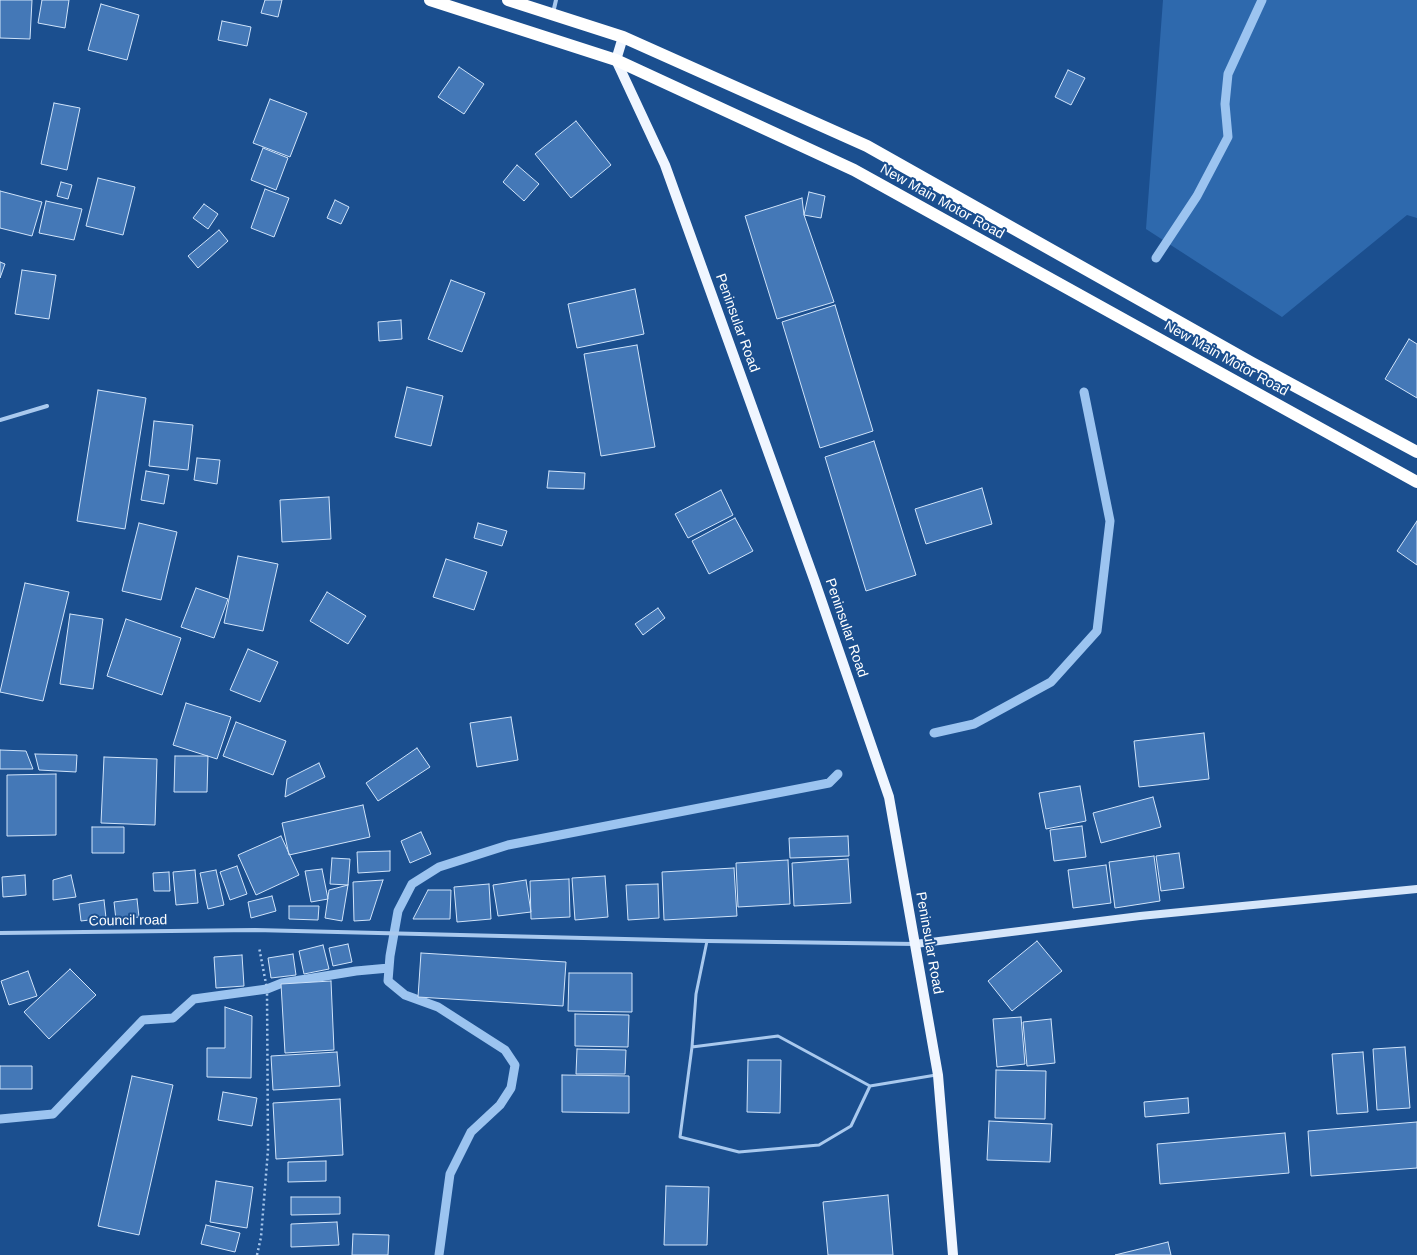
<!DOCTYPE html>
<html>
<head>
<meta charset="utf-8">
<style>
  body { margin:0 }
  canvas { display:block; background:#1b4f8f }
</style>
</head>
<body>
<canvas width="1417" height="1255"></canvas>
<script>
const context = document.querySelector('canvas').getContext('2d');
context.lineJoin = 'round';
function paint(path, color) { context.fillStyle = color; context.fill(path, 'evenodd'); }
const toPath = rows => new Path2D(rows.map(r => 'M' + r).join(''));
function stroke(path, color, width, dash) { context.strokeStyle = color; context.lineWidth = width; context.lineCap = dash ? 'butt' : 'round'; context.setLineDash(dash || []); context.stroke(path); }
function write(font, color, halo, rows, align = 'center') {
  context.font = font + ' Arial,sans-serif'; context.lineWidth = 4; context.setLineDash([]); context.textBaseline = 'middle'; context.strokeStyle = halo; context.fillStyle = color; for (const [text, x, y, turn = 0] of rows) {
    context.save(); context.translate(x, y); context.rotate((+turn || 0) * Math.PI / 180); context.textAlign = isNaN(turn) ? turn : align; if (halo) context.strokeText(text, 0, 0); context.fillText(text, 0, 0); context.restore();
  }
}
paint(toPath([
  [1163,0,1417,0,1417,218,1407,215,1282,317,1146,229]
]), '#2e69ad');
stroke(toPath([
  [1156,258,1197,196,1228,137,1225,104,1228,74,1262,0],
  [934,733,974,724,1051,682,1097,631,1110,521,1084,392],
  [0,1119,53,1114,143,1020,173,1018,194,999,267,989,282,983,356,971,389,968],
  [439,1255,450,1174,471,1132,500,1105,511,1088,515,1065,505,1050,438,1007,405,995,388,981,390,956,398,911,412,884,439,867,508,845,829,783,838,774]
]), '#9cc4f0', 9);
const building = toPath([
  [0,0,32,0,30,39,0,38,0,0],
  [42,0,69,0,65,28,38,23,42,0],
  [265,0,282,0,278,17,261,13,265,0],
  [101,4,139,15,127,60,88,50,101,4],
  [222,21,251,27,247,46,218,40,222,21],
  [459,67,484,84,464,114,438,97,459,67],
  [1068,70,1085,78,1071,105,1055,97,1068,70],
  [270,99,307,113,290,157,253,143,270,99],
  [54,103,80,108,67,170,41,164,54,103],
  [576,121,611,165,571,198,535,154,576,121],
  [263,148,288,158,276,190,251,180,263,148],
  [517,165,539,184,524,201,503,182,517,165],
  [98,178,135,187,123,235,86,226,98,178],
  [61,182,72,185,68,199,57,196,61,182],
  [265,189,289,198,274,237,251,228,265,189],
  [0,191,42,202,32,236,0,228,0,191],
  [809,192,825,196,821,218,804,215,809,192],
  [802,198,804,215,834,302,777,319,745,216,802,198],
  [335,200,349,207,341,224,327,218,335,200],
  [46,201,82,209,74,240,39,233,46,201],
  [204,204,218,214,208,229,193,218,204,204],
  [219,230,228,241,198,268,188,256,219,230],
  [0,262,5,264,0,278,0,262],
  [22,270,56,275,49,319,15,314,22,270],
  [451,280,485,293,462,352,428,339,451,280],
  [635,289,644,334,577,348,568,304,635,289],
  [835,305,873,431,820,448,782,322,835,305],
  [401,320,402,339,379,341,378,322,401,320],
  [1409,339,1417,344,1417,398,1385,379,1409,339],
  [637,345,655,447,601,456,584,354,637,345],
  [407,387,443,396,431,446,395,437,407,387],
  [98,390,146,398,125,529,77,521,98,390],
  [154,421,193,425,188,470,149,466,154,421],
  [874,441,916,575,866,591,825,457,874,441],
  [197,458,220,460,217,484,194,480,197,458],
  [146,471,169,475,164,504,141,500,146,471],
  [549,471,585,473,584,489,547,488,549,471],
  [982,488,992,524,926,544,915,509,982,488],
  [721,490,733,515,688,538,675,514,721,490],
  [329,497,331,539,282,542,280,500,329,497],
  [735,518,753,551,709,574,692,541,735,518],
  [1417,521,1417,565,1397,551,1417,521],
  [139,523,177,532,161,600,122,591,139,523],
  [478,523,507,531,502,546,474,538,478,523],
  [238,556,278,564,263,631,224,623,238,556],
  [446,559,487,572,474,610,433,597,446,559],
  [25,583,69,592,43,701,0,692,25,583],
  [196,588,228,599,214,638,181,627,196,588],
  [327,592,366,616,348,644,310,621,327,592],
  [658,608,665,618,643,635,635,624,658,608],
  [70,614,103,619,93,689,60,684,70,614],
  [126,619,181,638,162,695,107,676,126,619],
  [248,649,278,662,260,702,230,690,248,649],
  [186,703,231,717,217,759,173,745,186,703],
  [511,717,518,760,477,767,470,723,511,717],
  [236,722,286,741,273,775,223,756,236,722],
  [1204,733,1209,779,1139,787,1134,741,1204,733],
  [417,748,430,767,378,801,366,783,417,748],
  [0,750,26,751,33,769,0,769,0,750],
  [35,754,77,755,76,772,39,770,35,754],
  [175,756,208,756,207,792,174,792,175,756],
  [104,757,157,759,155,825,101,823,104,757],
  [319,763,325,777,285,797,287,779,319,763],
  [56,774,56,835,7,836,7,775,56,774],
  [1080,786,1086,821,1046,829,1039,793,1080,786],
  [1153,797,1161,827,1101,843,1093,813,1153,797],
  [363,805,370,837,289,855,282,823,363,805],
  [1082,826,1086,857,1054,861,1050,830,1082,826],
  [92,827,124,827,124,853,92,853,92,827],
  [421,832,431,854,410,863,401,841,421,832],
  [281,836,299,875,256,895,238,855,281,836],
  [848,836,849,856,790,858,789,838,848,836],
  [390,851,390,871,358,873,357,852,390,851],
  [1179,853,1184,888,1161,891,1156,856,1179,853],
  [1154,856,1160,901,1115,908,1109,862,1154,856],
  [332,858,350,859,348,885,330,884,332,858],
  [848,859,851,903,794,906,792,863,848,859],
  [788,860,790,904,738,907,736,863,788,860],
  [1106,865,1111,903,1073,908,1068,870,1106,865],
  [237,866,247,894,230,900,220,872,237,866],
  [734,868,737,916,664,920,662,872,734,868],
  [322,869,328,899,311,902,305,871,322,869],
  [195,870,198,903,176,905,173,872,195,870],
  [216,870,224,905,208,909,200,873,216,870],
  [169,872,170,891,154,891,153,873,169,872],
  [25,875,26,895,3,897,2,877,25,875],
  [71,875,76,897,53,900,53,880,71,875],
  [605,876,608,917,575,920,572,878,605,876],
  [569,879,570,917,531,919,530,881,569,879],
  [383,880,370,920,354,921,353,882,383,880],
  [526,880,531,912,498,916,493,885,526,880],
  [489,884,491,919,457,922,454,887,489,884],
  [658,884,659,918,628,920,626,885,658,884],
  [348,885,342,921,325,918,329,890,348,885],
  [428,890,451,890,450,919,413,919,428,890],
  [272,896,276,911,251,918,248,902,272,896],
  [137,899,139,917,116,920,114,902,137,899],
  [104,900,106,918,81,921,79,904,104,900],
  [289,906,319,906,318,920,289,919,289,906],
  [1037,941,1062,971,1012,1011,988,981,1037,941],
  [348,944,352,962,333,966,329,948,348,944],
  [323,945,329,969,304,974,299,951,323,945],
  [421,953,566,962,563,1006,418,997,421,953],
  [293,954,296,975,271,978,268,958,293,954],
  [242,955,244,986,216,988,214,957,242,955],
  [70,969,96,995,49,1039,24,1012,70,969],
  [28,971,37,996,9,1005,1,981,28,971],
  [569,973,632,973,632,1012,568,1011,569,973],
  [331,981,334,1050,285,1053,281,984,331,981],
  [225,1007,252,1016,251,1078,207,1077,207,1048,225,1048,225,1007],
  [575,1014,629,1015,628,1047,575,1046,575,1014],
  [1021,1017,1025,1064,997,1067,993,1019,1021,1017],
  [1051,1019,1055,1063,1027,1066,1023,1022,1051,1019],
  [1405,1047,1410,1108,1377,1110,1373,1049,1405,1047],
  [577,1049,626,1050,625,1074,576,1074,577,1049],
  [337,1052,340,1086,273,1090,271,1056,337,1052],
  [1363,1052,1368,1112,1337,1114,1332,1054,1363,1052],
  [748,1060,781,1060,780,1113,747,1112,748,1060],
  [0,1066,32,1066,32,1089,0,1089,0,1066],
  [996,1070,1046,1071,1045,1119,995,1118,996,1070],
  [562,1075,629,1076,629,1113,562,1112,562,1075],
  [132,1076,173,1085,139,1235,98,1226,132,1076],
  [223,1092,257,1098,252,1126,218,1120,223,1092],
  [1188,1098,1189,1113,1145,1117,1144,1102,1188,1098],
  [340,1099,343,1155,276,1159,273,1103,340,1099],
  [989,1121,1052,1124,1050,1162,987,1160,989,1121],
  [1417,1122,1417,1168,1311,1176,1308,1131,1417,1122],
  [1285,1133,1289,1173,1160,1184,1157,1144,1285,1133],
  [326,1161,326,1181,288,1182,288,1162,326,1161],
  [216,1181,253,1187,247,1228,210,1222,216,1181],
  [666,1186,709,1187,707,1245,664,1245,666,1186],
  [888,1195,893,1255,828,1255,823,1202,888,1195],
  [291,1197,340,1197,340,1214,291,1215,291,1197],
  [337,1222,339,1245,291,1247,291,1224,337,1222],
  [206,1225,240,1233,235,1252,201,1244,206,1225],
  [353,1234,389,1235,388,1255,352,1255,353,1234],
  [1168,1242,1171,1255,1115,1255,1168,1242]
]);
paint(building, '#4478b7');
stroke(building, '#cfe3fa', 1);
stroke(toPath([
  [257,1255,261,1237,268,1150,267,989,259,947]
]), '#a9c9ee', 2.5, [2, 3]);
stroke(toPath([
  [692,1047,696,994,707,941],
  [870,1086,851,1126,819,1145,739,1152,680,1137,692,1047,778,1036,870,1086,936,1075]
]), '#a9c9ee', 3);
stroke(toPath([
  [553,13,556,0],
  [0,420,47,406],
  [0,933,255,930,707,941,915,944]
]), '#a9c9ee', 4);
stroke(toPath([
  [915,944,1140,916,1417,889]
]), '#d6e6fa', 8);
stroke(toPath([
  [623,37,616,60,665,165,815,582,889,797,938,1075,953,1255]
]), '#f0f6ff', 10);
stroke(toPath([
  [430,0,616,60,854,170,1417,482],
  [508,0,623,37,867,146,1252,363,1417,452]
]), '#fff', 12);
write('14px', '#fff', '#1b4f8f', [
  ["New Main Motor Road",942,202,29],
  ["Peninsular Road",737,323,70],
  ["New Main Motor Road",1226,359,29],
  ["Peninsular Road",846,628,71],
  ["Council road",128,921,-1],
  ["Peninsular Road",929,943,80]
]);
</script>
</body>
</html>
